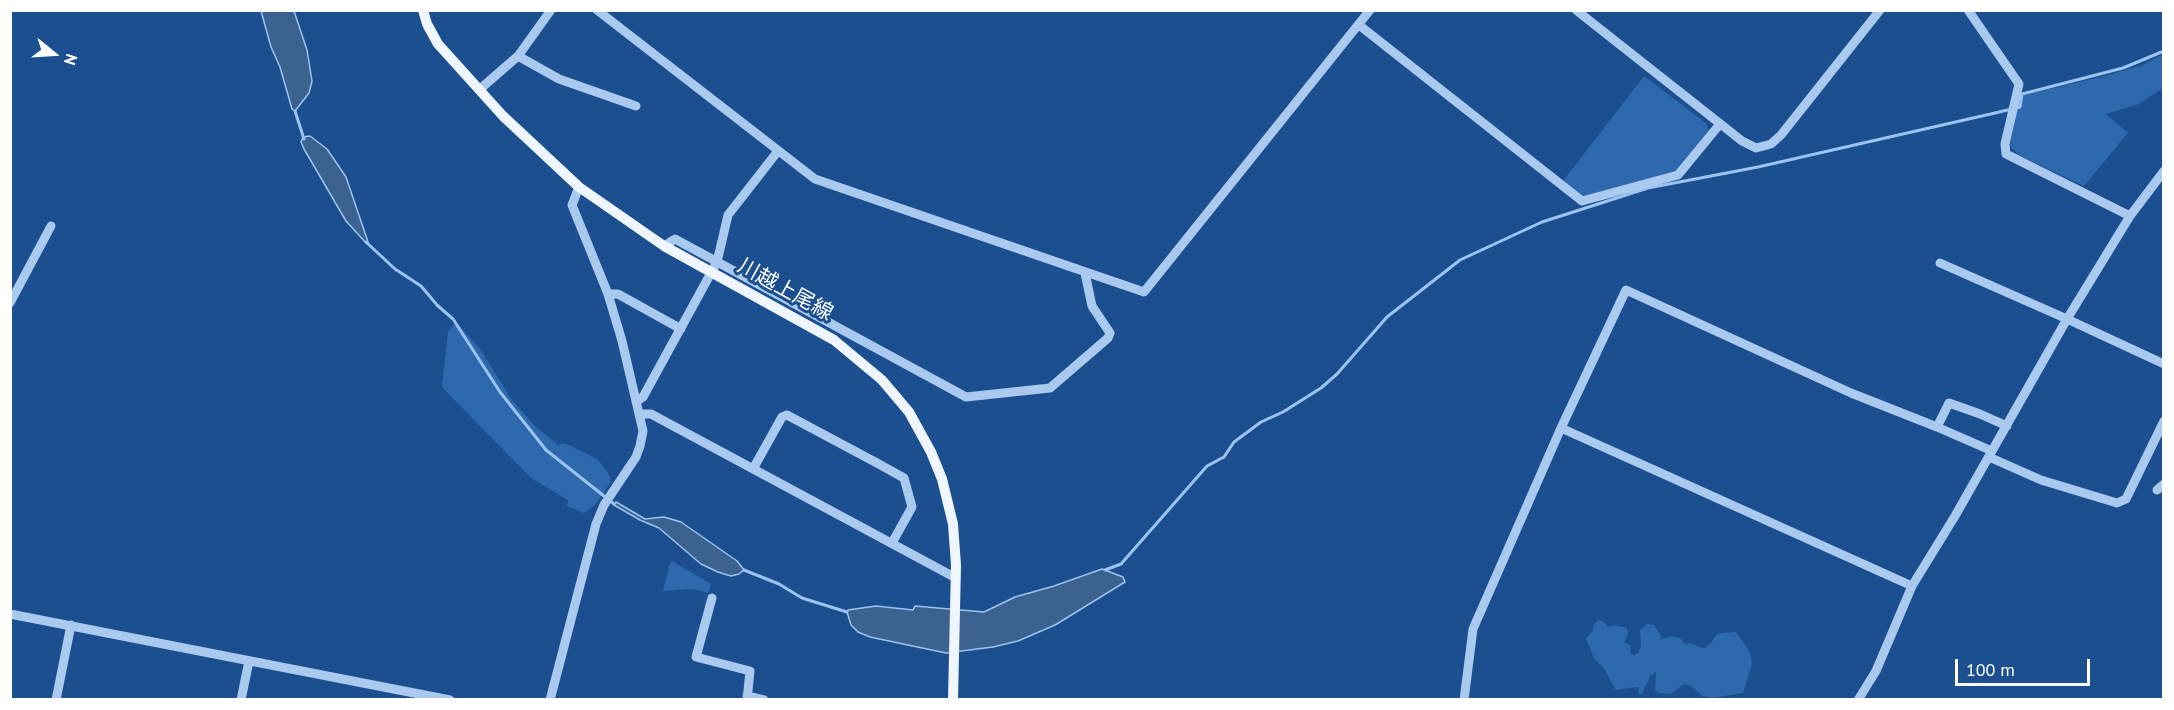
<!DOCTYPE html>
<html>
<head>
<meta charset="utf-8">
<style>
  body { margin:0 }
  #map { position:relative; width:2174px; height:710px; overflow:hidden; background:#1b4f8f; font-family:"PT Sans",sans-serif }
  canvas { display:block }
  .frame { position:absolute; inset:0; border:12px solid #fff; pointer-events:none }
  .north { position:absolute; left:24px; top:24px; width:60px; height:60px; -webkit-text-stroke:4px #1b4f8f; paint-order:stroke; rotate:108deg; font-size:16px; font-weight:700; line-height:24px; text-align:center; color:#fff }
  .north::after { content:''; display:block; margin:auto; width:21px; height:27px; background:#fff; clip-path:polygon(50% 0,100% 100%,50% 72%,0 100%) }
  .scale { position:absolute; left:1955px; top:659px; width:135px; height:27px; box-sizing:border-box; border:3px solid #fff; border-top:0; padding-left:8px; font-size:18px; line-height:21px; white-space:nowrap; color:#fff; -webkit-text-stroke:4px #1b4f8f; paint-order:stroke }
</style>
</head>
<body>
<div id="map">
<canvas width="2174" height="710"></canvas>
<div class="frame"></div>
<div class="north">N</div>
<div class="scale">100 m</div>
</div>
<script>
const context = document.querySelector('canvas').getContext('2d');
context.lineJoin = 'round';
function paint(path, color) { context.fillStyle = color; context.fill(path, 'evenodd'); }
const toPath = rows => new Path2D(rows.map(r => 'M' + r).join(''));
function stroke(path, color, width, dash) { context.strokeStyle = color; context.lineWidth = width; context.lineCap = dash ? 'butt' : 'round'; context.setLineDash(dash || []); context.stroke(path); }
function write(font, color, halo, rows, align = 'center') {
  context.font = font + ' "PT Sans","Noto Sans JP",sans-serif'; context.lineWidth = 6; context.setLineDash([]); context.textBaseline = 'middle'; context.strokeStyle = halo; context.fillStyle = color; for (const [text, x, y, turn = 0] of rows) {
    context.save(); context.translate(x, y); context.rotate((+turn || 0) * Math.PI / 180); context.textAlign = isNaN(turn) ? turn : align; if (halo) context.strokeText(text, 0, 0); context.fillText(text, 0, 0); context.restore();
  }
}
paint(toPath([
  [2163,54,2163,88,2139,104,2106,114,2128,133,2084,186,2019,155,2010,146,2020,96,2105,76,2143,65],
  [1644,76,1706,123,1709,131,1676,173,1583,197,1563,181],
  [456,322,480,349,512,400,536,427,558,445,563,443,571,446,597,459,608,472,611,482,595,505,584,513,567,506,568,500,531,478,442,387,448,332],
  [672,561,711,584,708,593,694,589,663,591,670,563],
  [1598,620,1603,621,1608,627,1614,625,1627,628,1628,634,1624,643,1630,645,1631,654,1634,655,1638,653,1641,646,1640,630,1647,624,1654,625,1660,634,1661,640,1671,636,1682,639,1683,643,1687,644,1690,643,1702,648,1705,648,1711,643,1715,636,1719,633,1736,632,1750,652,1752,664,1743,693,1713,698,1703,696,1689,685,1684,684,1671,694,1659,693,1655,690,1656,672,1650,676,1642,694,1638,694,1639,688,1637,687,1616,690,1603,667,1594,659,1586,638,1592,632,1594,624]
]), '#2e69ad');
const water = toPath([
  [261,11,294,11,307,50,312,81,309,93,295,111,292,109,280,67,271,47,261,11],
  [310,136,327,149,346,177,368,242,367,244,346,221,304,149,301,142,303,137,310,136],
  [616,502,645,519,664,517,681,522,737,561,744,570,739,574,731,576,718,572,701,564,659,528,640,520,614,505,616,502],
  [1102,569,1123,577,1125,582,1055,625,1018,641,993,647,946,653,870,637,858,632,851,625,847,612,848,610,876,606,913,610,915,606,984,612,1015,597,1054,586,1102,569]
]);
paint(water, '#3c6290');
stroke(water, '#9cc4f0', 1.5);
stroke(toPath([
  [295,111,304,139],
  [366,242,395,269,421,286,437,305,453,319,500,392,546,450,614,504],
  [744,570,779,584,802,598,847,612],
  [1105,570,1121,564,1207,466,1224,457,1234,442,1261,422,1283,412,1321,388,1337,374,1387,317,1460,260,1542,222,1648,188,1758,167,1995,113,2020,107,2022,94,2123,68,2164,51]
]), '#9cc4f0', 3);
stroke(toPath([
  [597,10,815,179,1144,292,1370,10],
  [1576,10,1742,141,1756,148,1771,144,1781,135,1880,10],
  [1968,10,2019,84,2005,144,2006,154,2130,216],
  [1359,25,1582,201,1678,175,1720,124],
  [518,56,559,79,636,106],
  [479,90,518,56,551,10],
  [664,246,675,239,966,397,1050,388,1108,338,1110,333,1092,306,1085,273],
  [1940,263,2067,319,2164,364],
  [608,294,618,294,681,329],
  [10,303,51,226],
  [637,401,643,397,717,262,728,215,778,151],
  [640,414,651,414,956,578],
  [1937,427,1949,403,1980,414,2007,426],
  [1561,428,1626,290,1851,393,1937,427,1992,451],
  [1989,457,2041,480,2117,503,2126,499,2164,421],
  [753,469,782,417,787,415,877,463,904,478,912,507,892,543],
  [2157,490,2164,484],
  [712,598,696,657,750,671,747,700],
  [10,614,450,700],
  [747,696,764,700],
  [56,700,71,625],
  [241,700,249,661],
  [550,700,596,524,604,505,636,457,640,446,643,431,622,341,608,294,572,205,579,187],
  [1464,700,1473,629,1561,428,1912,586],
  [1858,700,1876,671,1912,586,1955,516,2067,319,2130,216,2164,171]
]), '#a9c9ee', 9);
stroke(toPath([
  [423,10,427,24,438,44,503,116,579,187,664,246,834,340,882,380,909,412,931,452,942,479,953,524,956,565,953,700]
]), '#f0f6ff', 10);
write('21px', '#fff', '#1b4f8f', [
  ["川越上尾線",785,290,29]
]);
</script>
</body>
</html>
